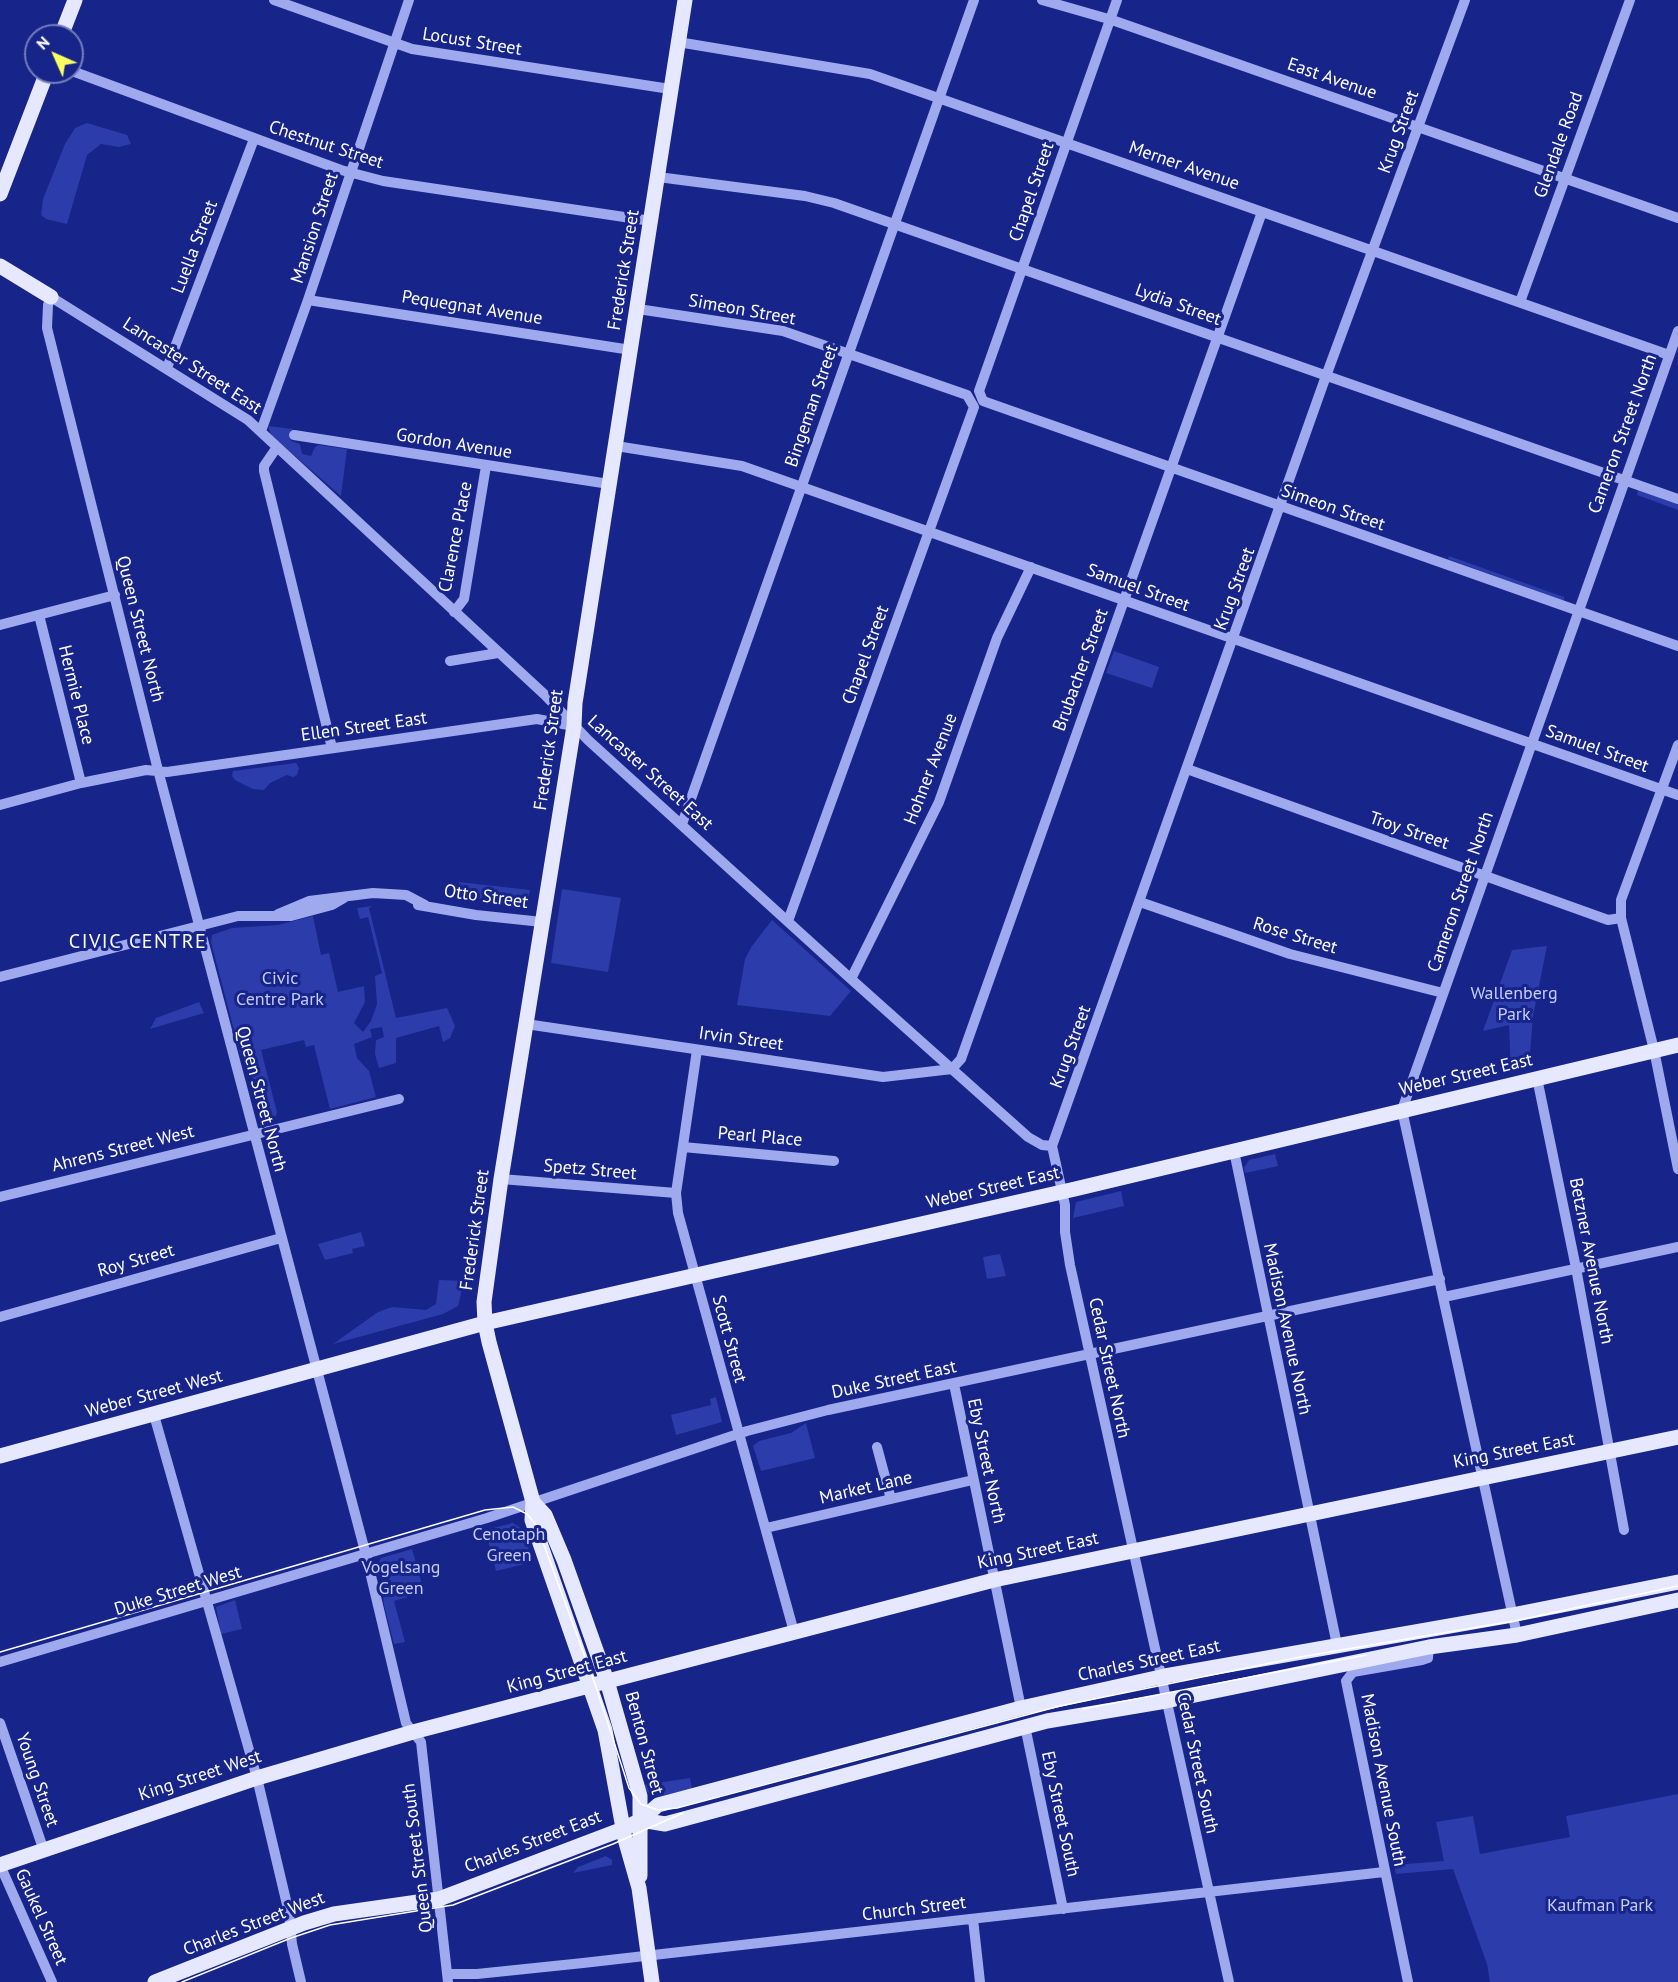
<!DOCTYPE html>
<html>
<head>
<meta charset="utf-8">
<style>
  body { margin:0 }
  #map { position:relative; width:1678px; height:1982px; overflow:hidden; background:#17248a; font-family:"PT Sans",sans-serif }
  canvas { display:block }
  .north { position:absolute; left:24px; top:24px; width:60px; height:60px; box-sizing:border-box; background:#17248a; border:2px solid #747cb9; border-radius:50%; rotate:315deg; font-size:16px; font-weight:700; line-height:24px; text-align:center; color:#fff }
  .north::after { content:''; display:block; margin:auto; width:21px; height:27px; background:#f9ff5c; clip-path:polygon(50% 0,100% 100%,50% 72%,0 100%) }
</style>
</head>
<body>
<div id="map">
<canvas width="1678" height="1982"></canvas>
<div class="north">N</div>
</div>
<script>
const context = document.querySelector('canvas').getContext('2d');
context.lineJoin = 'round';
function paint(path, color) { context.fillStyle = color; context.fill(path, 'evenodd'); }
const toPath = rows => new Path2D(rows.map(r => 'M' + r).join(''));
function stroke(path, color, width, dash) { context.strokeStyle = color; context.lineWidth = width; context.lineCap = dash ? 'butt' : 'round'; context.setLineDash(dash || []); context.stroke(path); }
function write(font, color, halo, rows, align = 'center') {
  context.font = font + ' "PT Sans",sans-serif'; context.lineWidth = 6; context.setLineDash([]); context.textBaseline = 'middle'; context.strokeStyle = halo; context.fillStyle = color; for (const [text, x, y, turn = 0] of rows) {
    context.save(); context.translate(x, y); context.rotate((+turn || 0) * Math.PI / 180); context.textAlign = isNaN(turn) ? turn : align; if (halo) context.strokeText(text, 0, 0); context.fillText(text, 0, 0); context.restore();
  }
}
paint(toPath([
  [87,123,127,135,131,144,119,147,101,144,87,155,67,224,46,219,41,215,43,199,65,144,75,128],
  [268,426,293,429,291,441,300,444,302,454,311,456,315,447,319,445,347,449,341,496,271,435],
  [1638,490,1678,504,1678,510,1637,495],
  [1449,556,1564,597,1564,601,1448,559],
  [1114,651,1159,667,1152,688,1106,673],
  [296,763,299,768,297,775,293,777,287,775,270,783,264,790,253,789,235,780,232,776,233,771],
  [459,882,530,890,527,904,462,897],
  [562,889,621,898,608,972,551,963],
  [372,906,369,908,396,1018,447,1008,455,1026,450,1038,443,1042,439,1026,396,1038,396,1063,379,1068,375,1054,376,1040,384,1037,382,1027,370,1029,372,1037,354,1044,357,1058,369,1071,376,1097,330,1109,314,1045,306,1047,304,1040,261,1050,277,1112,276,1116,267,1117,262,1113,246,1056,241,1057,211,942,212,935,232,928,278,925,313,916,321,955,329,953,338,992,364,986,365,1002,354,1023,363,1032,371,1021,377,1004,375,976,382,973,368,917,360,919,357,908],
  [772,920,851,991,830,1016,737,1005,745,959,752,946],
  [1547,946,1533,1016,1529,1067,1511,1073,1509,1025,1483,1031,1512,950],
  [199,1002,204,1013,150,1029,156,1018],
  [1275,1154,1278,1166,1245,1173,1244,1168,1249,1160],
  [1121,1191,1124,1206,1073,1218,1076,1202],
  [361,1232,365,1246,352,1249,353,1253,325,1260,318,1244],
  [1000,1254,1006,1276,987,1279,983,1257],
  [439,1280,464,1281,458,1306,443,1314,333,1344,378,1312,392,1307,426,1310,436,1304],
  [716,1397,722,1422,676,1435,671,1415,711,1405,710,1399],
  [806,1423,815,1458,761,1471,753,1446,759,1441,791,1433],
  [513,1523,522,1529,533,1562,496,1571,485,1530],
  [412,1549,424,1592,394,1601,405,1642,394,1644,384,1605,379,1562,381,1558],
  [235,1600,242,1629,221,1634,216,1607],
  [690,1778,692,1789,660,1796,649,1794,643,1785],
  [1678,1794,1678,1982,1490,1982,1487,1964,1453,1869,1396,1874,1394,1865,1444,1861,1436,1822,1473,1816,1480,1854,1570,1837,1566,1816],
  [606,1856,612,1860,612,1865,573,1873,578,1867]
]), '#2c3caa');
stroke(toPath([
  [274,0,412,49,670,89],
  [1042,0,1112,20,1678,218],
  [1117,0,979,391,983,401,1678,646],
  [678,42,870,74,1669,355],
  [72,71,341,170,383,181,651,221],
  [658,177,805,196,834,203,1678,499],
  [308,300,631,350],
  [1520,302,1630,0],
  [638,309,783,331,967,395,974,407,788,921],
  [167,368,254,139],
  [261,431,308,300,409,0],
  [294,435,609,484],
  [616,446,742,466,1678,795],
  [277,447,264,466,264,471,332,748],
  [454,612,464,599,486,466],
  [39,615,81,783],
  [0,625,115,595],
  [450,661,498,653],
  [1678,745,1621,900,1621,918,1654,1050,1678,1169],
  [1187,769,1608,920,1621,918],
  [0,805,81,783,146,770,167,772,537,719,573,726],
  [682,824,974,0],
  [1140,902,1290,954,1443,993],
  [418,905,476,915,542,922],
  [278,914,309,901,373,893,406,895,425,905],
  [0,977,238,916,291,916,332,905,344,898],
  [851,979,939,802,997,638,1031,567],
  [526,1024,883,1077,952,1069],
  [697,1050,676,1193,678,1213,794,1632],
  [952,1069,961,1059,1262,212],
  [1537,1078,1576,1268,1624,1530],
  [683,1147,834,1161],
  [1234,1151,1337,1645],
  [501,1179,676,1193],
  [0,1197,399,1099],
  [1444,1297,1678,1247],
  [0,1317,281,1238],
  [954,1384,1021,1708],
  [154,1415,257,1778,289,1913,292,1944,301,1982],
  [877,1447,891,1499],
  [766,1528,973,1480],
  [1517,1635,1402,1110,1678,331],
  [0,1662,487,1518,747,1431,828,1410,1440,1279],
  [0,1723,43,1848],
  [1025,1726,1063,1909],
  [0,1865,52,1982],
  [973,1919,980,1982],
  [447,1974,477,1974,583,1963,1384,1872],
  [448,1982,421,1742,406,1723,366,1555,158,770,47,328,48,305,51,297,248,420,545,695,588,740,851,979,1028,1137,1042,1145,1052,1146],
  [1229,1982,1070,1265,1065,1232,1065,1205,1052,1146,1326,376,1465,0],
  [1408,1982,1346,1681,1353,1672,1422,1660,1428,1658,1429,1647]
]), '#9fa9ee', 10);
stroke(toPath([
  [61,36,75,0],
  [0,194,47,72],
  [0,266,51,297],
  [0,1456,485,1323,1075,1189,1678,1045],
  [533,1502,545,1515,564,1560,607,1681,640,1796,640,1876],
  [641,1820,665,1824,1047,1721,1166,1701,1429,1647,1517,1635,1678,1600],
  [0,1865,257,1778,413,1732,994,1580,1678,1437],
  [155,1982,304,1923,334,1914,439,1899,623,1829,641,1820,658,1805,1021,1708,1165,1676,1512,1615,1678,1582],
  [652,1982,639,1888,625,1839,605,1730,532,1520,533,1502,489,1342,485,1323,484,1302,501,1179,574,726,575,703,685,0]
]), '#e6e8ff', 15);
stroke(toPath([
  [0,1652,485,1510,513,1507,527,1514,537,1526,595,1684,629,1788,641,1804,658,1810,677,1808,1060,1706,1300,1657,1514,1621,1678,1586],
  [1083,1709,1366,1655],
  [182,1982,291,1938,330,1925,453,1905,613,1844,683,1813]
]), '#fff', 1.5);
write('18px', '#fff', '#17248a', [
  ["Locust Street",472,42,9],
  ["East Avenue",1332,79,19],
  ["Krug Street",1399,132,-70],
  ["Chestnut Street",326,145,18],
  ["Glendale Road",1559,145,-70],
  ["Merner Avenue",1184,166,19],
  ["Chapel Street",1032,192,-71],
  ["Mansion Street",315,228,-72],
  ["Luella Street",195,247,-69],
  ["Frederick Street",624,270,-81],
  ["Lydia Street",1178,305,20],
  ["Pequegnat Avenue",472,308,9],
  ["Simeon Street",742,310,10],
  ["Lancaster Street East",192,366,33],
  ["Bingeman Street",812,406,-71],
  ["Cameron Street North",1623,434,-70],
  ["Gordon Avenue",454,444,9],
  ["Simeon Street",1333,508,19],
  ["Clarence Place",456,537,-79],
  ["Samuel Street",1138,588,20],
  ["Krug Street",1235,589,-70],
  ["Queen Street North",140,629,76],
  ["Chapel Street",866,655,-70],
  ["Brubacher Street",1081,670,-70],
  ["Hermie Place",76,695,76],
  ["Ellen Street East",364,727,-8],
  ["Samuel Street",1597,749,20],
  ["Frederick Street",549,750,-82],
  ["Hohner Avenue",931,769,-69],
  ["Lancaster Street East",650,773,42],
  ["Troy Street",1409,831,19],
  ["Cameron Street North",1461,892,-71],
  ["Otto Street",486,897,8],
  ["Rose Street",1295,936,17],
  ["Irvin Street",741,1039,8],
  ["Krug Street",1071,1047,-70],
  ["Weber Street East",1466,1075,-13],
  ["Queen Street North",261,1099,75],
  ["Pearl Place",760,1137,5],
  ["Ahrens Street West",123,1149,-14],
  ["Spetz Street",590,1170,5],
  ["Weber Street East",993,1188,-13],
  ["Frederick Street",475,1230,-82],
  ["Roy Street",136,1261,-16],
  ["Betzner Avenue North",1591,1261,79],
  ["Madison Avenue North",1287,1329,78],
  ["Scott Street",729,1339,75],
  ["Cedar Street North",1109,1368,78],
  ["Duke Street East",894,1380,-12],
  ["Weber Street West",154,1394,-15],
  ["King Street East",1514,1451,-11],
  ["Eby Street North",986,1461,78],
  ["Market Lane",866,1488,-13],
  ["King Street East",1038,1551,-12],
  ["Duke Street West",178,1591,-17],
  ["Charles Street East",1149,1661,-12],
  ["King Street East",567,1672,-15],
  ["Benton Street",644,1743,75],
  ["Cedar Street South",1197,1763,78],
  ["King Street West",200,1776,-18],
  ["Young Street",37,1780,71],
  ["Madison Avenue South",1383,1780,79],
  ["Eby Street South",1060,1814,78],
  ["Charles Street East",533,1842,-21],
  ["Queen Street South",418,1858,-97],
  ["Church Street",914,1909,-7],
  ["Gaukel Street",41,1917,66],
  ["Charles Street West",254,1924,-21]
]);
write('18px', '#c5ccfa', '#17248a', [
  ["Civic",280,979],
  ["Centre Park",280,1000],
  ["Wallenberg",1514,994],
  ["Park",1514,1015],
  ["Cenotaph",509,1535],
  ["Green",509,1556],
  ["Vogelsang",401,1568],
  ["Green",401,1589],
  ["Kaufman Park",1600,1906]
]);
context.letterSpacing = '1.5px';
write('20px', '#fff', '#17248a', [
  ["CIVIC CENTRE",138,942]
]);
context.letterSpacing = '0px';
</script>
</body>
</html>
